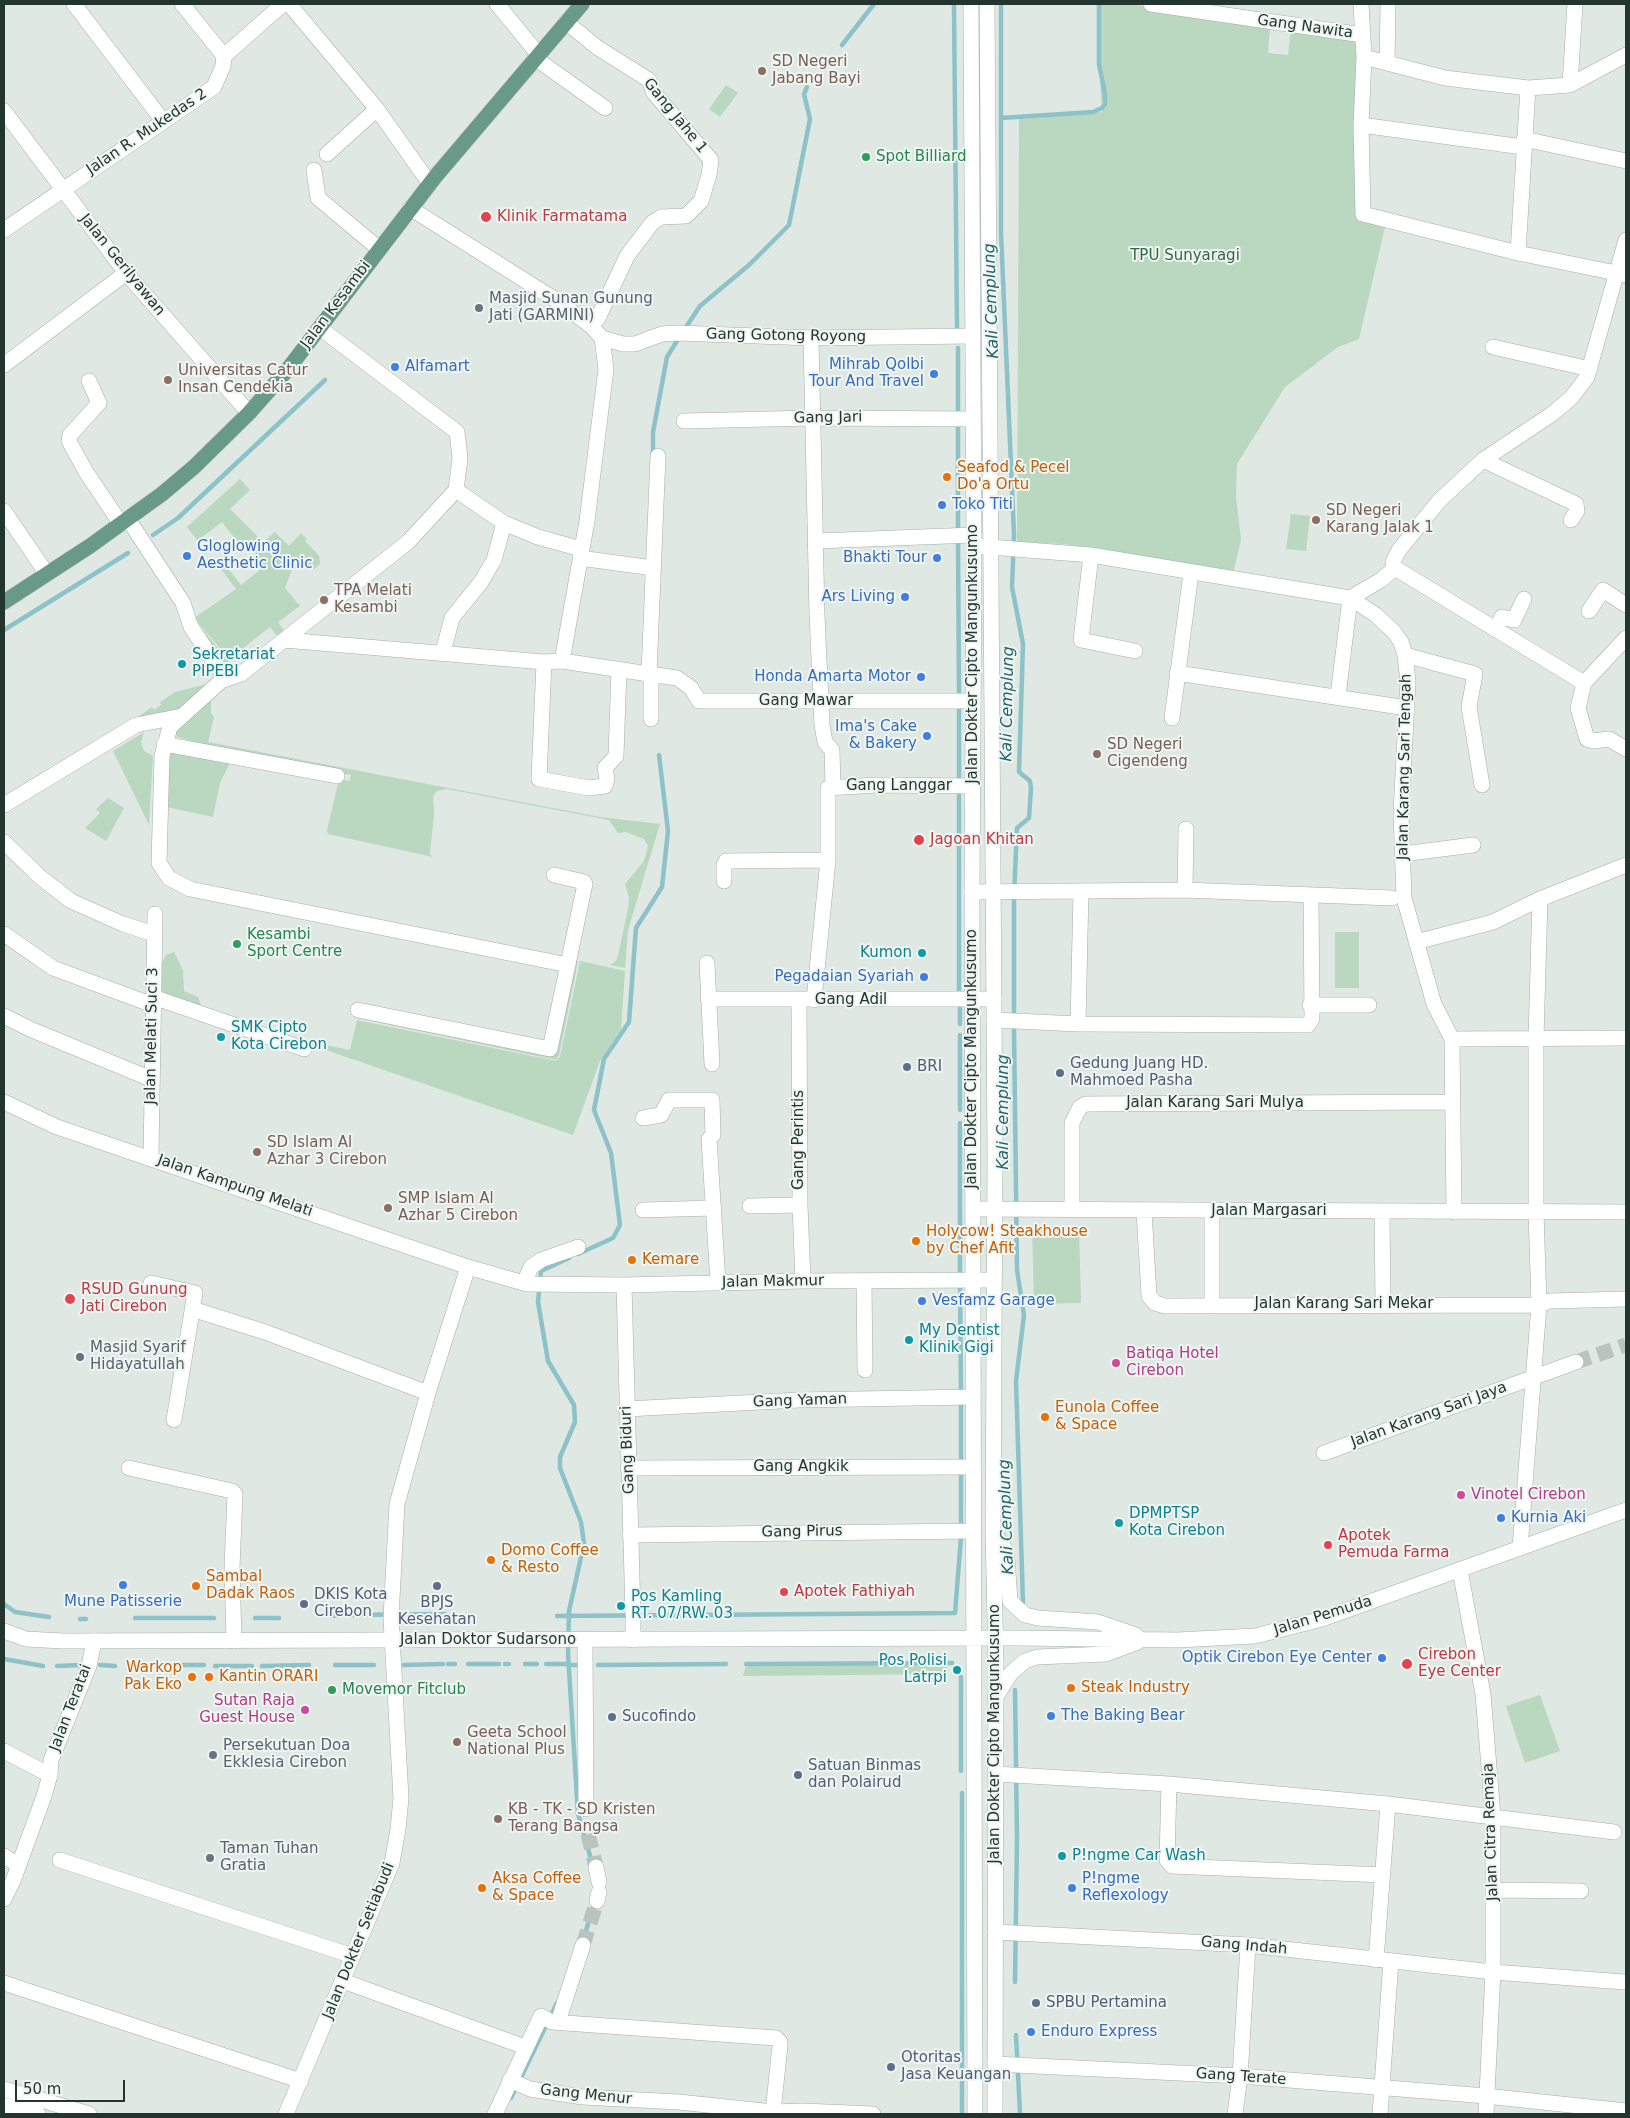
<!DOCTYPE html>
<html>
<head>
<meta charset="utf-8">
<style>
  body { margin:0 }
  #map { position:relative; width:1630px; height:2118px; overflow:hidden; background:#dfe8e3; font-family:"DejaVu Sans",sans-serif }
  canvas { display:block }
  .frame { position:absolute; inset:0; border:5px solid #22362f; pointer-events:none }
  .scale { position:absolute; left:15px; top:2080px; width:110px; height:22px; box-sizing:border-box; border:2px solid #22362f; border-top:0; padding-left:6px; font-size:15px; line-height:18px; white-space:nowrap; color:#22362f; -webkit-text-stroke:4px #eff5f2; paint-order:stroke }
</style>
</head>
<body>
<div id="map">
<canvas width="1630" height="2118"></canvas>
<div class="frame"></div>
<div class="scale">50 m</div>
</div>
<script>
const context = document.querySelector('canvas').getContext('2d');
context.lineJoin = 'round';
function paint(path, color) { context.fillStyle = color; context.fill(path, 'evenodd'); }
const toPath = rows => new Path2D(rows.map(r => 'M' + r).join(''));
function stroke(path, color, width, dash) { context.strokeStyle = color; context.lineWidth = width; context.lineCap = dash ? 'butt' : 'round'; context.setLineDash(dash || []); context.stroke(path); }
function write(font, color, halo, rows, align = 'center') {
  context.font = font + ' "DejaVu Sans",sans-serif'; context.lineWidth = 4; context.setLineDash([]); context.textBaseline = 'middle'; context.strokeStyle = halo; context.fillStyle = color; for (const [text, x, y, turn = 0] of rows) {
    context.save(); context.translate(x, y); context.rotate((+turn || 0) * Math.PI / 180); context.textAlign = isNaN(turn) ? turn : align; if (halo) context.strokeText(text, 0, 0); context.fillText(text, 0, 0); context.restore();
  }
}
paint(toPath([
  [1099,4,1129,4,1270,27,1268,53,1288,55,1291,29,1358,38,1357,211,1385,227,1359,339,1338,347,1285,387,1237,464,1236,496,1241,540,1233,573,1064,544,1017,542,1019,119,1102,112,1097,33],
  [726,85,738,93,720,117,709,109],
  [240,479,250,490,230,509,263,542,275,532,289,546,301,533,307,539,305,541,319,556,320,564,314,569,303,567,292,569,285,588,300,606,278,622,285,632,278,637,270,627,229,659,194,618,236,589,215,561,220,558,241,585,265,566,249,546,244,550,222,522,202,537,205,541,200,544,187,527],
  [1291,514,1310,516,1306,551,1286,549],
  [192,617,229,661,223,667],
  [207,684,181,709,138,717,152,707,154,710,161,705,160,702,175,692],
  [211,700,211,713,214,717,208,742,600,817,660,824,628,930,625,968,610,965,616,961,618,955,628,909,629,898,625,884,644,861,648,846,644,839,626,832,618,833,609,820,447,789,437,791,433,796,434,813,430,854,433,857,328,834,327,830,339,779,350,781,351,775,340,773,341,770,207,744,197,745,195,742,177,737,175,732],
  [144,732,141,742,144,751,153,756,149,825,113,751],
  [171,752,230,763,220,783,213,817,167,807,168,754],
  [108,798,124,808,106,841,85,828,100,813,96,809],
  [1335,932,1359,932,1359,988,1335,988],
  [174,952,183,970,184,991,198,997,201,1006,160,994,161,965,166,955],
  [576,960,578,961,559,1056,556,1060,357,1018,357,1016,552,1056,557,1053],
  [580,961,625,971,621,1029,600,1061,573,1135,291,1038,350,1050,357,1020,556,1061,560,1057],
  [1079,1226,1081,1303,1034,1304,1032,1227],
  [947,1664,947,1674,743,1676,746,1665],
  [1540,1695,1560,1751,1525,1763,1506,1706]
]), '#bad7c0');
stroke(toPath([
  [954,4,957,331],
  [1001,4,1001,233,1014,535,1012,587,1023,644,1019,772,1030,781,1031,788,1029,818,1017,828,1014,896,1014,1030,1017,1270,1024,1315,1016,1381,1023,1603],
  [842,45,874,4],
  [1001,118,1093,112,1102,108,1105,104,1105,94,1099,64,1099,4],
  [684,330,700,306,749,265,789,225,810,119,804,94,807,87],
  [958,348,958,411],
  [958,427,958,532],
  [653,454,653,432,667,357,680,336],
  [153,535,178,518,325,380],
  [958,540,959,694],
  [4,630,128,553],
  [959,707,959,780],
  [959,792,959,995],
  [960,1024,960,1005],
  [960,1035,960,1110],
  [960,1123,960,1274],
  [578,1254,613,1238,620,1225,611,1153,594,1110,604,1059,629,1022,636,928,662,887,668,831,659,755],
  [569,1258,541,1271,538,1302,548,1361,574,1405,575,1422,560,1457,560,1468,581,1522,584,1544,569,1611,568,1654,578,1814,593,1866],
  [960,1283,961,1392],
  [961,1401,961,1463],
  [961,1470,961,1528],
  [4,1604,15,1612,49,1617],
  [351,1615,445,1614],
  [331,1616,341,1615],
  [557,1616,955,1613,961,1537],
  [135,1618,214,1618],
  [255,1618,279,1618],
  [80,1619,86,1619],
  [4,1659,43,1666],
  [448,1664,455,1664],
  [468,1664,499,1664],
  [505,1664,509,1664],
  [525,1664,537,1664],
  [546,1664,569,1664],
  [746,1664,952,1663],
  [100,1665,115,1666],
  [175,1665,204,1665],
  [335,1665,374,1665],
  [404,1665,443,1664],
  [569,1665,582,1665],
  [598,1665,726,1664],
  [57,1666,82,1665],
  [129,1666,141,1666],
  [215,1666,252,1666],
  [262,1666,309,1665],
  [1015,1690,1017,1838,1015,1982],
  [961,1771,961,1677],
  [962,1793,962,2114],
  [582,1943,595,1902],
  [1016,2035,1020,2114],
  [511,2098,557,2003]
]), '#8cc2c8', 4.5);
stroke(toPath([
  [1576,1362,1626,1345],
  [588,1834,596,1867],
  [583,1945,597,1901]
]), '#b9c4bf', 15, [15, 8]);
const street = toPath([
  [74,4,163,121],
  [182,4,224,56],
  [289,4,377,109,430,184],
  [497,4,538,54],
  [1151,4,1363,35],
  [1361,4,1364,57,1361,125,1363,214,1518,253,1626,275],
  [566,22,598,48,649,80,654,93,711,160,709,175,701,201,686,216,661,217,652,223,627,256,598,318,591,326],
  [1364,57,1445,78,1528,88,1570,85,1626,55],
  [535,58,605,108],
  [1387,63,1388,4],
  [1570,85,1575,4],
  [4,111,126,273,249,413],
  [1361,125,1523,147],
  [1524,139,1626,161],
  [327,154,377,109],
  [314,170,318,198,378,248],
  [410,208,559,302,591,326,602,338,606,369,587,521,562,661],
  [4,230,214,87,223,66,224,56,283,4],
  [1626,240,1587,377,1571,398,1552,414,1483,460,1439,501,1399,550,1393,562,1395,568,1584,683,1626,638],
  [1518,253,1528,88],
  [320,328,457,432,460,458,456,490,504,523,538,537,581,549],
  [602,338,623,344,635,344,662,334,677,333,811,338,973,336],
  [811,338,817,615,822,725,825,742,832,750,833,786],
  [1493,347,1590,369],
  [4,365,126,273],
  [89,381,99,403,70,435,69,441,86,472,121,524],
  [684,421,813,418,973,419],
  [658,456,649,674,677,678,691,688,699,701,973,701],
  [1483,460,1576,504,1577,511,1571,520],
  [456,490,408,542,241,674,221,681,170,727,162,756,159,863,169,878,190,889,568,965],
  [4,511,47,574],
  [128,519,183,603,191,627,226,679],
  [816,541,974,535],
  [977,546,1091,555,1350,598,1376,615,1394,632,1401,642,1405,655,1408,682,1401,812,1404,898,1434,1004,1452,1039,1454,1212],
  [1091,555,1081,640,1135,651],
  [580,558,653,568],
  [1589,611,1603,590,1626,605],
  [1496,630,1502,617,1514,620,1524,599],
  [284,640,544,662,562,661,649,674,651,679,651,719],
  [443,652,452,618,481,582,494,560,504,523],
  [1405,655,1475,674,1469,707,1482,785],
  [544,662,539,779,589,788,605,786,607,779,605,768,616,756,619,669],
  [1177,673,1407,708],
  [1584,683,1578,708,1587,739,1594,741,1609,739,1626,749],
  [1338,696,1350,598,1381,580,1395,568],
  [1172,718,1191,573],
  [164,744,337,776],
  [4,805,136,725,182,716],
  [4,842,40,877,71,901,123,924,154,934],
  [1403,854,1473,845],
  [724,881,724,865,726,861,828,860],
  [1185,890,1186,829],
  [972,892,1185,890,1392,898],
  [4,934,53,968,153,1005],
  [1416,942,1493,922,1540,899,1626,865],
  [707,963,712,1064],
  [153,997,304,1049],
  [708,999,994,999],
  [799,999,800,1205,803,1281],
  [814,1000,828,860,828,788,876,785,973,786],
  [1310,1005,1369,1005],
  [358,1010,550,1049,585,884,584,882,554,875],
  [4,1016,30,1029,151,1079],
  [994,1020,1078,1024,1308,1025,1312,1019,1311,895],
  [1078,1024,1081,891],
  [1452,1039,1626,1038],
  [4,1102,57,1127,468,1267,527,1284,624,1285,803,1281,993,1280],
  [643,1118,661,1115,669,1100,712,1100,713,1135,709,1139,718,1283],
  [151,1157,155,914],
  [750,1206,800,1205],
  [1072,1207,1072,1123,1080,1107,1086,1104,1453,1102],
  [973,1209,1626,1212],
  [643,1210,714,1208],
  [1144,1211,1149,1296,1155,1303,1165,1306,1539,1305,1550,1301,1626,1299],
  [1212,1211,1212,1304],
  [1382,1212,1383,1304],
  [864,1281,865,1370],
  [151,1283,195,1293,174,1420],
  [524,1283,531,1267,541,1260,578,1247],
  [624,1285,633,1614],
  [192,1309,265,1332,428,1393],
  [626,1409,799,1400,973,1397],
  [1324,1453,1576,1362],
  [129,1468,232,1491,235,1494,232,1568,234,1641],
  [628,1468,973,1467],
  [630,1535,974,1531],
  [1520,1548,1539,1305,1536,1212,1536,1038,1540,899],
  [1460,1570,1483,1694,1493,1816,1493,1972,1486,2114],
  [633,1619,633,1640],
  [585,1640,586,1809],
  [4,1751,50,1775],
  [995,1774,1169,1784,1388,1804,1614,1832],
  [1169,1784,1167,1860,1172,1866,1383,1875],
  [4,1856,18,1865],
  [60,1860,353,1956],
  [596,1867,599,1882],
  [1494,1890,1581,1891],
  [4,1899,13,1881,44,1796,50,1775,51,1760,89,1666,94,1641],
  [597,1901,599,1892],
  [995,1932,1248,1945,1493,1972,1624,1982],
  [1376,1960,1388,1804],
  [343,1981,525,2047],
  [4,1983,301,2081],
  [558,2022,583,1945],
  [995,2064,1240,2076,1486,2096,1626,2111],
  [510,2080,530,2089,583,2097,679,2102,773,2112,803,2111,873,2114],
  [4,2089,89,2114],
  [4,2105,38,2114],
  [286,2114,392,1863,398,1829,401,1798,391,1618,397,1504,428,1393,468,1267],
  [495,2114,541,2016,552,2022,776,2038,780,2042,780,2046,773,2112],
  [1235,2114,1240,2076,1248,1945],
  [1380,2114,1391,1961]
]);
const secondary = toPath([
  [971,4,974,546,972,892,975,2114],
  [987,4,995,1154,993,1532,996,1664,995,2114],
  [993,1532,1003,1545,1007,1558,1010,1601,1025,1615,1038,1618,1098,1622,1136,1635],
  [4,1631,26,1639,63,1641,1016,1638,1177,1640,1255,1636,1322,1619,1626,1510],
  [995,1698,1011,1673,1025,1661,1037,1657,1106,1654,1138,1642]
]);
const primary = toPath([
  [4,602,90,546,162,494,194,467,249,413,288,369,435,177,582,4]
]);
stroke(street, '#a3afa9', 16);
stroke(secondary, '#9fb3aa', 16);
stroke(primary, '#bdc3c1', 16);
stroke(street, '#fff', 15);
stroke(secondary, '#fff', 15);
stroke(primary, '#689989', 15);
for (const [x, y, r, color] of [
  [762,71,5,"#8d6e63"],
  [866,157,5,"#2e9e5b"],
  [486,217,6,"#e0444e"],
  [479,308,5,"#6b7280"],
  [395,367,5,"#3f7fe0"],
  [934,374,5,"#3f7fe0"],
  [168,380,5,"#8d6e63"],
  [947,477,5,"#e8710a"],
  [942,505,5,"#3f7fe0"],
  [1316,520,5,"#8d6e63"],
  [187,556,5,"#3f7fe0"],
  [937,558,5,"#3f7fe0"],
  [905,597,5,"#3f7fe0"],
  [324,600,5,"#8d6e63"],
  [182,664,5,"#0f9aa8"],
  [921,677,5,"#3f7fe0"],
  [927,736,5,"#3f7fe0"],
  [1097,754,5,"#8d6e63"],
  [919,840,6,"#e0444e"],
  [237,944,5,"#2e9e5b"],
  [922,953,5,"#0f9aa8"],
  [924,977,5,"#3f7fe0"],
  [221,1037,5,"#0f9aa8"],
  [907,1067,5,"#5c6f8a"],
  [1060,1073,5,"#5c6f8a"],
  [257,1152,5,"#8d6e63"],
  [388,1208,5,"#8d6e63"],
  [916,1241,5,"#e8710a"],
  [632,1260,5,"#e8710a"],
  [70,1299,6,"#e0444e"],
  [922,1301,5,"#3f7fe0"],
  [909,1340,5,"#0f9aa8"],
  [80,1357,5,"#6b7280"],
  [1116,1363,5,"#d1479c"],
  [1045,1417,5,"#e8710a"],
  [1461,1495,5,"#d1479c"],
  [1501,1518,5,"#3f7fe0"],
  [1119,1523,5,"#0f9aa8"],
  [1328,1545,5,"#e0444e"],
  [491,1560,5,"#e8710a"],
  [123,1585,5,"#3f7fe0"],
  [196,1586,5,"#e8710a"],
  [437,1586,5,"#5c6f8a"],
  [784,1592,5,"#e0444e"],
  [304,1604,5,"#5c6f8a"],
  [621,1606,5,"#0f9aa8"],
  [1382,1658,5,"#3f7fe0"],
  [1407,1664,6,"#e0444e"],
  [957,1670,5,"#0f9aa8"],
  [192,1677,5,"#e8710a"],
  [209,1677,5,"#e8710a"],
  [1071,1688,5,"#e8710a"],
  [332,1690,5,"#2e9e5b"],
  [305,1710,5,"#d1479c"],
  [1051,1716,5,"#3f7fe0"],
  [612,1717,5,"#5c6f8a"],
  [457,1742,5,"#8d6e63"],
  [213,1755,5,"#6b7280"],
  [798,1775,5,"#5c6f8a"],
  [498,1819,5,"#8d6e63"],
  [1062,1856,5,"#0f9aa8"],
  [210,1858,5,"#6b7280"],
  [482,1888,5,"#e8710a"],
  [1072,1888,5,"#3f7fe0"],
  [1036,2003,5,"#5c6f8a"],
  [1031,2032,5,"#3f7fe0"],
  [891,2067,5,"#5c6f8a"]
]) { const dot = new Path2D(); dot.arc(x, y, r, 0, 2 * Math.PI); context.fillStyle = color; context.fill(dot); stroke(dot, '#eff5f2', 2); }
write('15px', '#22362f', '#eff5f2', [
  ["Gang Nawita",1305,27,8],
  ["Gang Jahe 1",675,116,51],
  ["Jalan R. Mukedas 2",147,132,-34],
  ["Jalan Gerilyawan",122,265,51],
  ["Jalan Kesambi",336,305,-53],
  ["Gang Gotong Royong",786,336,1],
  ["Gang Jari",828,418,-1],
  ["Jalan Dokter Cipto Mangunkusumo",973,654,-90],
  ["Gang Mawar",806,701],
  ["Jalan Karang Sari Tengah",1405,767,-89],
  ["Gang Langgar",899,786],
  ["Gang Adil",851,1000],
  ["Jalan Melati Suci 3",152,1036,-89],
  ["Jalan Dokter Cipto Mangunkusumo",972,1059,-90],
  ["Jalan Karang Sari Mulya",1215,1103],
  ["Gang Perintis",799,1140,-90],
  ["Jalan Kampung Melati",235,1186,19],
  ["Jalan Margasari",1269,1211],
  ["Jalan Makmur",773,1282,-1],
  ["Jalan Karang Sari Mekar",1344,1304],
  ["Gang Yaman",800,1401,-2],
  ["Jalan Karang Sari Jaya",1429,1415,-20],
  ["Gang Biduri",628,1450,-92],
  ["Gang Angkik",801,1467],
  ["Gang Pirus",802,1532,-1],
  ["Jalan Pemuda",1323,1616,-17],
  ["Jalan Doktor Sudarsono",488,1640],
  ["Jalan Teratai",71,1708,-69],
  ["Jalan Dokter Cipto Mangunkusumo",995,1734,-90],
  ["Jalan Citra Remaja",1491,1832,-92],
  ["Jalan Dokter Setiabudi",359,1941,-68],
  ["Gang Indah",1244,1946,5],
  ["Gang Terate",1241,2077,4],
  ["Gang Menur",586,2095,6]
]);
write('15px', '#785e54', '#eff5f2', [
  ["SD Negeri",772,62],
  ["Jabang Bayi",772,79],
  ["Universitas Catur",178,371],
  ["Insan Cendekia",178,388],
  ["SD Negeri",1326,511],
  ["Karang Jalak 1",1326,528],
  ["TPA Melati",334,591],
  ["Kesambi",334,608],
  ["SD Negeri",1107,745],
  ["Cigendeng",1107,762],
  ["SD Islam Al",267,1143],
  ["Azhar 3 Cirebon",267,1160],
  ["SMP Islam Al",398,1199],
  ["Azhar 5 Cirebon",398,1216],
  ["Geeta School",467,1733],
  ["National Plus",467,1750],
  ["KB - TK - SD Kristen",508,1810],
  ["Terang Bangsa",508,1827]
], 'left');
write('15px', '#27864d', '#eff5f2', [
  ["Spot Billiard",876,157],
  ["Kesambi",247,935],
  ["Sport Centre",247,952],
  ["Movemor Fitclub",342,1690]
], 'left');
write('15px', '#be3a42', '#eff5f2', [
  ["Klinik Farmatama",497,217],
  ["Jagoan Khitan",930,840],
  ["RSUD Gunung",81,1290],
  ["Jati Cirebon",81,1307],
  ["Apotek",1338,1536],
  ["Pemuda Farma",1338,1553],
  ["Apotek Fathiyah",794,1592],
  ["Cirebon",1418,1655],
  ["Eye Center",1418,1672]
], 'left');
write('15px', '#316843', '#eff5f2', [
  ["TPU Sunyaragi",1185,256]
]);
write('15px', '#5b616d', '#eff5f2', [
  ["Masjid Sunan Gunung",489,299],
  ["Jati (GARMINI)",489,316],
  ["Masjid Syarif",90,1348],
  ["Hidayatullah",90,1365],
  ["Persekutuan Doa",223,1746],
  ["Ekklesia Cirebon",223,1763],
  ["Taman Tuhan",220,1849],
  ["Gratia",220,1866]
], 'left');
write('15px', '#366cbe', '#eff5f2', [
  ["Mihrab Qolbi",924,365,"right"],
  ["Tour And Travel",924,382,"right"],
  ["Alfamart",405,367],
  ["Toko Titi",952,505],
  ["Gloglowing",197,547],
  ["Aesthetic Clinic",197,564],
  ["Bhakti Tour",927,558,"right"],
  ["Ars Living",895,597,"right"],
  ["Honda Amarta Motor",911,677,"right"],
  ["Ima's Cake",917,727,"right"],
  ["& Bakery",917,744,"right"],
  ["Pegadaian Syariah",914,977,"right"],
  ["Vesfamz Garage",932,1301],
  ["Kurnia Aki",1511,1518],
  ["Mune Patisserie",123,1602,"center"],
  ["Optik Cirebon Eye Center",1372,1658,"right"],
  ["The Baking Bear",1061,1716],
  ["P!ngme",1082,1879],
  ["Reflexology",1082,1896],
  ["Enduro Express",1041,2032]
], 'left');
write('15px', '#c56008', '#eff5f2', [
  ["Seafod & Pecel",957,468],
  ["Do'a Ortu",957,485],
  ["Holycow! Steakhouse",926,1232],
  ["by Chef Afit",926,1249],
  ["Kemare",642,1260],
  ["Eunola Coffee",1055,1408],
  ["& Space",1055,1425],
  ["Domo Coffee",501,1551],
  ["& Resto",501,1568],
  ["Sambal",206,1577],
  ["Dadak Raos",206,1594],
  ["Warkop",182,1668,"right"],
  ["Pak Eko",182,1685,"right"],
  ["Kantin ORARI",219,1677],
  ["Steak Industry",1081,1688],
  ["Aksa Coffee",492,1879],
  ["& Space",492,1896]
], 'left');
write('15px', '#0d838f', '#eff5f2', [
  ["Sekretariat",192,655],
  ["PIPEBI",192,672],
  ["Kumon",912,953,"right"],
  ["SMK Cipto",231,1028],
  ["Kota Cirebon",231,1045],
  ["My Dentist",919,1331],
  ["Klinik Gigi",919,1348],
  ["DPMPTSP",1129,1514],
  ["Kota Cirebon",1129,1531],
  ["Pos Kamling",631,1597],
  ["RT. 07/RW. 03",631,1614],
  ["Pos Polisi",947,1661,"right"],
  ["Latrpi",947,1678,"right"],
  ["P!ngme Car Wash",1072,1856]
], 'left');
write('15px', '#4e5e75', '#eff5f2', [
  ["Gedung Juang HD.",1070,1064],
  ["Mahmoed Pasha",1070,1081],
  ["BRI",917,1067],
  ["DKIS Kota",314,1595],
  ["Cirebon",314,1612],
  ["BPJS",437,1603,"center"],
  ["Kesehatan",437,1620,"center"],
  ["Sucofindo",622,1717],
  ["Satuan Binmas",808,1766],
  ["dan Polairud",808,1783],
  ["SPBU Pertamina",1046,2003],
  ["Otoritas",901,2058],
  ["Jasa Keuangan",901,2075]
], 'left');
write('15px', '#b23c85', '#eff5f2', [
  ["Batiqa Hotel",1126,1354],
  ["Cirebon",1126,1371],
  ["Vinotel Cirebon",1471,1495],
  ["Sutan Raja",295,1701,"right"],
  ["Guest House",295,1718,"right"]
], 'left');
write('italic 16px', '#24636a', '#eff5f2', [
  ["Kali Cemplung",992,301,-92],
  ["Kali Cemplung",1008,704,-89],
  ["Kali Cemplung",1004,1112,-90],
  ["Kali Cemplung",1007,1517,-92]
]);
</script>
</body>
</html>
